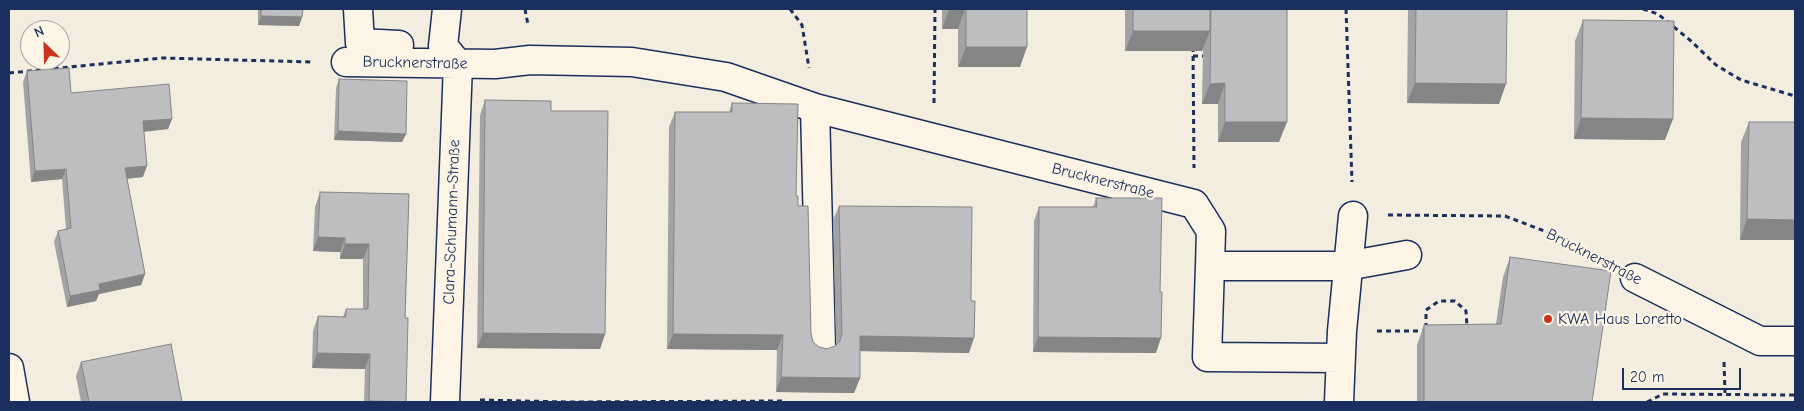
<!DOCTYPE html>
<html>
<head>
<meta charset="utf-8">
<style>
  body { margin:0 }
  #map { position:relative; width:1804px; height:411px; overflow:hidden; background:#f3ede0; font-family:"Comic Neue",sans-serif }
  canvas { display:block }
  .frame { position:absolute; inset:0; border:10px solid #1b2f5e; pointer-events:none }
  .north { position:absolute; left:20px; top:20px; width:50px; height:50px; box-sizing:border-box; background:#fcf5e5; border:1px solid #a2a6af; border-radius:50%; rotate:336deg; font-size:14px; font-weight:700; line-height:20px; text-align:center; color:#1b2f5e }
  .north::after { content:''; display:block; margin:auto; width:18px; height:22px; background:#c8321e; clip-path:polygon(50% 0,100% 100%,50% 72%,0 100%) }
  .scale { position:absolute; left:1622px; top:368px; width:119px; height:22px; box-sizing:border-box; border:2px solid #1b2f5e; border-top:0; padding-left:6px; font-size:15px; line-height:18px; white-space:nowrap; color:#1b2f5e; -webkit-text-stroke:4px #fcf5e5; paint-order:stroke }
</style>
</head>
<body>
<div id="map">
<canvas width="1804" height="411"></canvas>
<div class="frame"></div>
<div class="north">N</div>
<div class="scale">20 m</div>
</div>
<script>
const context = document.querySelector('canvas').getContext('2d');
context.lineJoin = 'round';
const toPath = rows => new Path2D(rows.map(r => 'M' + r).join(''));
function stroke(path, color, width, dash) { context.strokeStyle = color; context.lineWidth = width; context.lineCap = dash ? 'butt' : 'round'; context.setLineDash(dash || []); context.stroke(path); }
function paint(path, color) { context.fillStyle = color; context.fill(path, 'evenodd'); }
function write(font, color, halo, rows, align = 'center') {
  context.font = font + ' "Comic Neue",sans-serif'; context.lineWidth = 4.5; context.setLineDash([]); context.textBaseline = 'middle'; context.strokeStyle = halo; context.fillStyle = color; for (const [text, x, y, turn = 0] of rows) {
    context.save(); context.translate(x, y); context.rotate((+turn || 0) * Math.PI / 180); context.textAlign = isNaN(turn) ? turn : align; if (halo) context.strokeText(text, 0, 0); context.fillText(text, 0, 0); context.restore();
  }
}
const minor = toPath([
  [358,9,360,43,399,45],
  [346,62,495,64,530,60,632,62,726,77,815,108,1194,204,1211,231,1210,266,1347,266,1407,255],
  [815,108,821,348],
  [1210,266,1207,357,1340,358],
  [1635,278,1760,341,1795,341],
  [9,368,15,402],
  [445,402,458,64,443,46,447,9],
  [1339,402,1342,331,1353,216]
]);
stroke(minor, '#1b2f5e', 31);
stroke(toPath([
  [525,9,528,25],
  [790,9,802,25,809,68],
  [1346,9,1352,182],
  [1643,9,1658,14,1691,41,1716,65,1741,80,1795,96],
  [1193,47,1194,168],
  [1193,56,1203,56],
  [9,73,162,58,312,62],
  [934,103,935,9],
  [1388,215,1505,216,1568,240,1606,261],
  [1426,328,1426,310,1439,301,1455,301,1466,311,1467,327],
  [1377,331,1426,331],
  [1724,362,1725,393],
  [480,400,567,402,786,401],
  [1647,402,1663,394,1795,395]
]), '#1b2f5e', 3, [5, 4]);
stroke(minor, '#fcf5e5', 28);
paint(toPath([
  [258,9,303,9,302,17,299,26,258,25],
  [942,9,1027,9,1020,67,958,67,958,29,942,29],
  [1125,9,1210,9,1210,11,1211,9,1279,142,1218,142,1218,104,1202,104,1203,50,1202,51,1125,51],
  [1408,9,1507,9,1499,104,1407,103],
  [1583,20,1665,140,1574,139,1575,41],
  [27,71,71,93,172,119,168,129,144,132,143,177,127,179,145,274,141,285,99,294,96,301,67,307,54,242,58,231,66,229,62,179,31,182,23,82],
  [339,79,406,134,402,142,334,140,336,88],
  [485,100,551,111,605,334,600,349,477,348,480,115],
  [732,103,796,196,811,333,813,342,819,347,827,349,835,346,836,344,833,220,839,206,969,353,860,351,860,378,854,393,776,392,777,350,667,349,669,127,675,112,729,112],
  [1749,122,1795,122,1795,240,1740,240,1741,142],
  [320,192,409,194,405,318,406,402,364,402,365,369,312,368,313,331,318,316,343,317,346,309,363,309,363,259,340,259,340,252,313,251,315,207],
  [1096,198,1156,353,1033,352,1034,221,1039,207,1093,207],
  [1510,257,1592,402,1417,402,1417,345,1424,325,1496,324,1503,277],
  [81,362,182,402,81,402,76,376]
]), '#a3a3a5');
paint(toPath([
  [949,9,965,9,958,29,942,29],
  [261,16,302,17,299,26,258,25],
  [1133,31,1210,31,1202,51,1125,51],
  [966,47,1027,47,1020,67,958,67],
  [1225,83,1218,104,1202,104,1210,84],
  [1415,83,1506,84,1499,104,1407,103],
  [1581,118,1673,119,1665,140,1574,139],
  [172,119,168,129,139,132,143,121],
  [1225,122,1287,122,1279,142,1218,142],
  [338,131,406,134,402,142,334,140],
  [147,166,143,177,121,179,125,168],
  [66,169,62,179,31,182,35,171],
  [1747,219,1795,220,1795,240,1740,240],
  [318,237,345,238,340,252,313,251],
  [345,244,369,244,363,259,340,259],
  [145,274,141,285,99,294,96,301,67,307,70,296,99,284],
  [483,333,605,334,600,349,477,348],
  [673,334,783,335,777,350,667,349],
  [860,336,974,338,969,353,855,351],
  [1038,337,1161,338,1156,353,1033,352],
  [317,353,370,354,365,369,312,368],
  [781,377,860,378,854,393,776,392]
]), '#858586');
const building = toPath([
  [261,9,303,9,302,17,261,16,261,9],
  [966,9,1027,9,1027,47,966,47,966,9],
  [1133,9,1210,9,1210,31,1133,31,1133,9],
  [1211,9,1287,9,1287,122,1225,122,1225,83,1210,84,1211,9],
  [1416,9,1507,9,1506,84,1415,83,1416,9],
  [1583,20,1674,21,1673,119,1581,118,1583,20],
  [69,68,71,93,169,84,172,119,143,121,147,166,125,168,145,274,99,284,100,290,70,296,58,231,71,228,66,169,35,171,27,71,69,68],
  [339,79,407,81,406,134,338,131,339,79],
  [485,100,551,101,551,111,608,111,605,334,483,333,485,100],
  [732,103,798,104,796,196,798,196,798,206,808,206,811,333,813,342,819,347,827,349,835,346,840,341,842,333,839,206,972,207,971,301,975,301,974,338,860,336,860,378,781,377,783,335,673,334,675,112,732,112,732,103],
  [1749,122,1795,122,1795,220,1747,219,1749,122],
  [320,192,409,194,405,318,408,318,406,402,369,401,370,354,317,353,318,316,346,317,346,309,368,309,369,244,345,244,345,238,318,237,320,192],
  [1096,198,1162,198,1160,292,1162,292,1161,338,1038,337,1039,207,1097,207,1096,198],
  [1510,257,1611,271,1592,402,1424,402,1424,325,1501,324,1510,257],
  [171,344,182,402,89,402,81,362,171,344]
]);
paint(building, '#bebec0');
stroke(building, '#858586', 1);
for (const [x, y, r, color] of [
  [1548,319,5,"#c8321e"]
]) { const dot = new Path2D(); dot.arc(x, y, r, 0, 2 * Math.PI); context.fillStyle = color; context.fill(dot); stroke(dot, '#fcf5e5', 2); }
write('16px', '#1b2f5e', '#fcf5e5', [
  ["Brucknerstraße",415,63,1],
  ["Brucknerstraße",1103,181,14],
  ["Clara-Schumann-Straße",452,222,-88],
  ["Brucknerstraße",1594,257,27]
]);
write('16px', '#1b2f5e', '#fcf5e5', [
  ["KWA Haus Loretto",1558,319]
], 'left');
</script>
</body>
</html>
